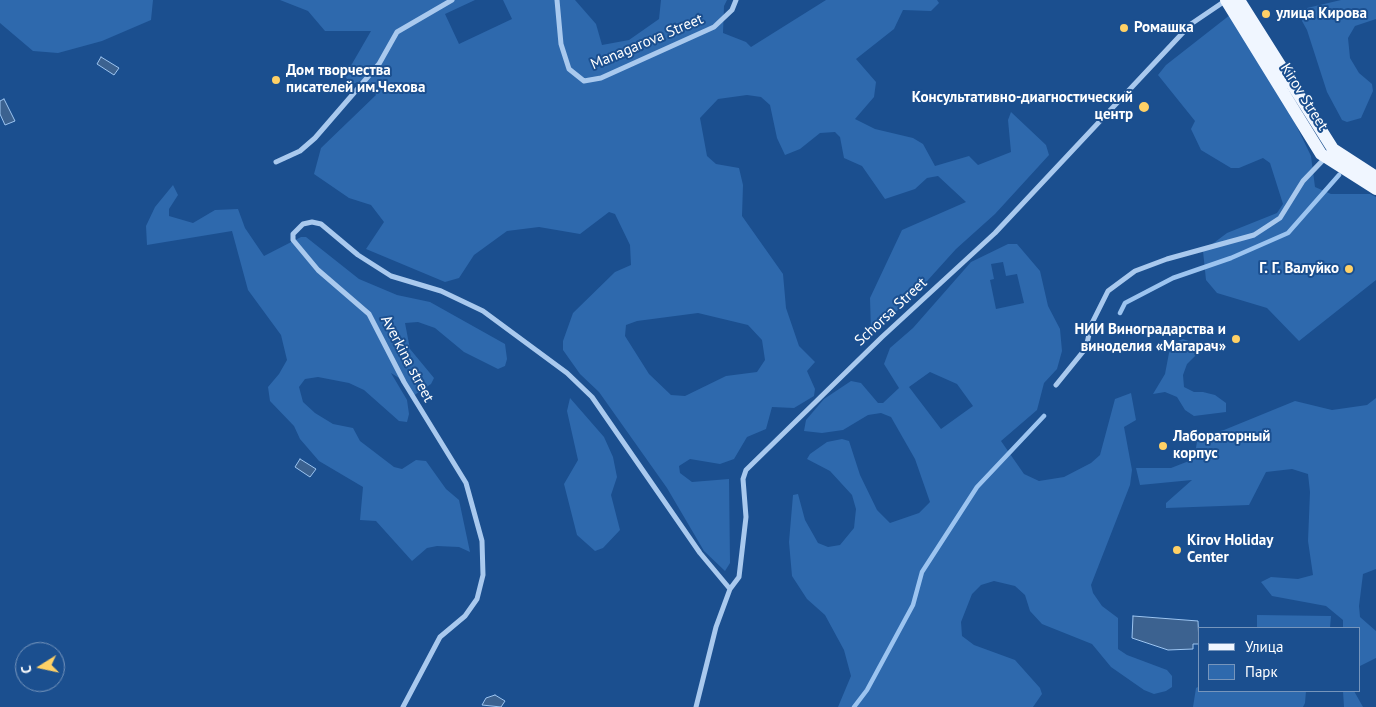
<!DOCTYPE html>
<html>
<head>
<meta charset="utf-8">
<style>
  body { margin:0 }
  #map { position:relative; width:1376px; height:707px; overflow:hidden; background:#1b4f8f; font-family:"PT Sans",sans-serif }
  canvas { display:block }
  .legend { position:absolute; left:1198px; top:627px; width:162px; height:65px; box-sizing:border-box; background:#1b4f8f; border:1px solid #7695bc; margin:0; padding:6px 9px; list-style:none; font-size:15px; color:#fff }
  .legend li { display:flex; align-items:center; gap:10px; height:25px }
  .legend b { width:25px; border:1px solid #7695bc }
  .north { position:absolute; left:15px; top:642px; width:50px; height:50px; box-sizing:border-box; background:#1b4f8f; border:1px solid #7695bc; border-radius:50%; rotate:260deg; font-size:14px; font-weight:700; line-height:20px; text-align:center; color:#fff }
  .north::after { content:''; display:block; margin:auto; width:18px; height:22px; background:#ffd166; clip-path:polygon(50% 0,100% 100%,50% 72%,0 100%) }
</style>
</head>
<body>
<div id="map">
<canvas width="1376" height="707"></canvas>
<ul class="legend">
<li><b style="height:6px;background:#f0f6ff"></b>Улица</li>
<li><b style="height:14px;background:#2e69ad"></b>Парк</li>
</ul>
<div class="north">С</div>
</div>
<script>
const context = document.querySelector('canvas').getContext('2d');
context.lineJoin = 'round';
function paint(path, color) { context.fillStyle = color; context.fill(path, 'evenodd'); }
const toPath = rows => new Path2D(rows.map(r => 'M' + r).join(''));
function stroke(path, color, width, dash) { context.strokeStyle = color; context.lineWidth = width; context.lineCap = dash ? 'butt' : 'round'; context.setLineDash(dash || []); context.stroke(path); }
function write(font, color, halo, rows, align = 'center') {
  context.font = font + ' "PT Sans",sans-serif'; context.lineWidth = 4; context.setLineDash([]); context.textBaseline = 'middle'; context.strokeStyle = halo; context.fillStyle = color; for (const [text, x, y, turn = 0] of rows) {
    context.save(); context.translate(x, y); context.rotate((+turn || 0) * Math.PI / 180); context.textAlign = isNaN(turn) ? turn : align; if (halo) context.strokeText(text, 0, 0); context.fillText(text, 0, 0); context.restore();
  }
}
paint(toPath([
  [0,0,153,0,151,20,102,41,58,53,33,51,0,23],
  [280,0,475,0,445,14,459,44,512,19,503,0,575,0,596,24,602,45,629,40,659,19,661,0,727,0,724,6,723,33,746,42,751,47,826,0,937,0,939,3,931,11,903,10,894,29,856,59,876,82,874,97,855,119,875,129,913,138,923,144,935,166,969,156,978,165,1011,152,1008,120,1011,112,1046,145,1049,155,995,214,956,249,909,301,871,332,870,298,902,230,966,202,938,176,927,178,915,189,885,199,862,166,844,158,840,137,835,132,820,133,800,149,785,155,777,138,770,105,761,97,747,95,718,99,700,118,707,156,716,164,739,168,743,185,742,216,783,274,786,308,799,346,815,362,807,371,815,389,814,396,794,408,772,407,766,429,747,437,734,459,720,464,690,459,679,466,680,473,692,482,729,479,730,563,725,571,704,551,667,488,599,392,580,374,563,350,563,341,573,313,615,272,631,265,630,245,615,214,609,212,580,234,539,227,507,231,474,255,459,278,445,282,366,249,384,222,371,205,349,198,314,174,321,148,376,95,365,79,351,85,345,76,371,31,325,31,308,11],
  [698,313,748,325,762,340,765,360,757,372,726,376,685,396,671,395,649,374,625,336,626,325,637,321],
  [1341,0,1376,0,1376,19,1355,26,1348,38,1350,58,1359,73,1372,84,1373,91,1361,118,1347,122,1342,120,1327,92,1307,30,1302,21,1307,8],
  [1235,11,1283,98,1311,156,1315,187,1331,194,1370,194,1376,197,1376,280,1299,341,1267,308,1217,293,1206,280,1203,251,1227,233,1277,213,1283,204,1270,163,1263,158,1239,168,1231,168,1201,150,1191,129,1195,121,1158,75,1166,65],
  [173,185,178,195,169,209,169,216,193,223,215,210,238,209,245,228,264,256,301,237,306,237,359,279,397,295,430,302,505,344,507,359,505,366,498,369,464,352,435,328,418,322,405,323,410,349,434,378,431,384,413,396,399,378,391,373,407,400,409,414,407,422,399,421,364,390,349,383,318,377,305,379,299,387,303,402,315,413,333,424,353,428,360,441,394,467,402,469,416,460,426,461,446,489,459,500,470,552,459,547,437,546,427,548,412,561,376,521,360,520,363,487,319,461,300,439,294,426,270,401,268,387,279,374,287,360,281,335,248,290,232,231,147,245,146,226,155,207],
  [1008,244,1017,244,1040,271,1048,306,1060,329,1062,351,1057,369,1044,383,1037,410,1001,441,1024,474,1039,481,1064,477,1091,463,1100,455,1115,399,1131,393,1136,420,1124,427,1132,470,1130,485,1091,585,1093,593,1102,606,1118,618,1118,649,1127,655,1167,670,1172,676,1172,687,1166,691,1154,694,1144,690,1111,667,1092,644,1042,624,1030,611,1025,595,1015,586,994,581,981,585,972,594,961,622,962,636,974,645,1015,660,1040,688,1042,694,1033,707,838,707,851,676,844,650,825,615,807,599,792,576,789,542,793,495,798,494,805,520,818,543,828,547,840,545,854,528,856,509,852,495,830,471,807,459,810,454,827,442,842,439,849,441,860,475,877,510,890,523,919,513,930,502,915,459,891,417,881,413,868,415,843,430,822,433,804,431,806,420,824,399,851,381,861,383,878,403,883,403,899,388,884,364,890,348,913,328,971,262],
  [1003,262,1006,276,1017,274,1024,303,996,309,990,280,994,279,991,264],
  [930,372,957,384,973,406,941,429,909,387],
  [1183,339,1191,342,1197,354,1187,364,1183,375,1184,387,1194,392,1203,392,1215,395,1226,403,1226,412,1194,416,1185,410,1177,397,1165,392,1153,394,1165,374,1169,353,1175,342],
  [570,398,604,437,613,457,617,477,611,495,620,530,603,548,595,551,577,535,564,484,578,460,567,411],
  [1376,398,1376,569,1363,574,1359,606,1360,617,1376,631,1376,658,1360,666,1360,628,1343,628,1343,620,1326,606,1272,596,1261,582,1271,577,1298,579,1313,575,1308,541,1310,492,1308,474,1292,469,1266,472,1249,505,1166,508,1166,503,1192,480,1140,485,1136,468,1171,468,1194,459,1198,436,1224,430,1295,401,1332,410,1367,405],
  [1257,615,1331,616,1330,628,1257,628],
  [1200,686,1200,691,1306,691,1305,703,1303,707,1193,707,1196,688],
  [1343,691,1354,691,1363,707,1344,707]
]), '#2e69ad');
const water = toPath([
  [101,57,119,68,114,75,97,64,101,57],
  [4,99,15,121,5,125,0,114,0,101,4,99],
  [300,459,316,469,310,477,295,467,300,459],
  [1133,616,1198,621,1199,644,1193,644,1193,649,1168,650,1132,638,1133,616],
  [495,695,505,701,501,707,482,705,486,698,495,695]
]);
paint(water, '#3c6290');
stroke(water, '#9cc4f0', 1);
stroke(toPath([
  [1120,313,1125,303,1173,278,1231,258,1288,233,1339,175],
  [854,707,867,690,913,605,922,572,977,487,1044,416]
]), '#9cc4f0', 4.5);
stroke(toPath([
  [557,0,561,44,569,69,584,81,601,78,714,27,732,10,736,0],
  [276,162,300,151,315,138,379,64,397,32,452,0],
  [1056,385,1086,348,1091,325,1108,291,1135,271,1167,259,1254,235,1280,218,1303,181,1326,157],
  [403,707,440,637,465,616,477,599,483,575,482,541,466,483,404,382,369,314,318,270,293,240,293,234,303,224,312,222,321,224,358,255,391,276,441,291,483,311,567,373,592,397,700,553,730,589],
  [696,707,716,627,730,589,739,577,746,517,743,479,746,470,882,337,995,233,1191,24,1225,1]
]), '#a9c9ee', 5);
stroke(toPath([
  [1226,0,1321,154,1376,189],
  [1239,0,1333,149,1376,177]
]), '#f0f6ff', 12);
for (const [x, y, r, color] of [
  [1266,14,5,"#ffd166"],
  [1124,28,5,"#ffd166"],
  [276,80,5,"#ffd166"],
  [1144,107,6,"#ffd166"],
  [1349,269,5,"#ffd166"],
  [1236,339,5,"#ffd166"],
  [1163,446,5,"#ffd166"],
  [1177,550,5,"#ffd166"]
]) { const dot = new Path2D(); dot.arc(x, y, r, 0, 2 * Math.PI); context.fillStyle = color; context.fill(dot); stroke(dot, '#1b4f8f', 2); }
write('bold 15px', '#fff', '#1b4f8f', [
  ["улица Кирова",1276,14],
  ["Ромашка",1134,28],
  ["Дом творчества",286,71],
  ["писателей им.Чехова",286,88],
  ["Консультативно-диагностический",1133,98,"right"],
  ["центр",1133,115,"right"],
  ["Г. Г. Валуйко",1339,269,"right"],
  ["НИИ Виноградарства и",1226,330,"right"],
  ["виноделия «Магарач»",1226,347,"right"],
  ["Лабораторный",1173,437],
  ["корпус",1173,454],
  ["Kirov Holiday",1187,541],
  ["Center",1187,558]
], 'left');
write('15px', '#fff', '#1b4f8f', [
  ["Managarova Street",647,42,-23],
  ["Kirov Street",1304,97,58],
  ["Schorsa Street",891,312,-43],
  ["Averkina street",407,359,62]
]);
</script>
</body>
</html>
